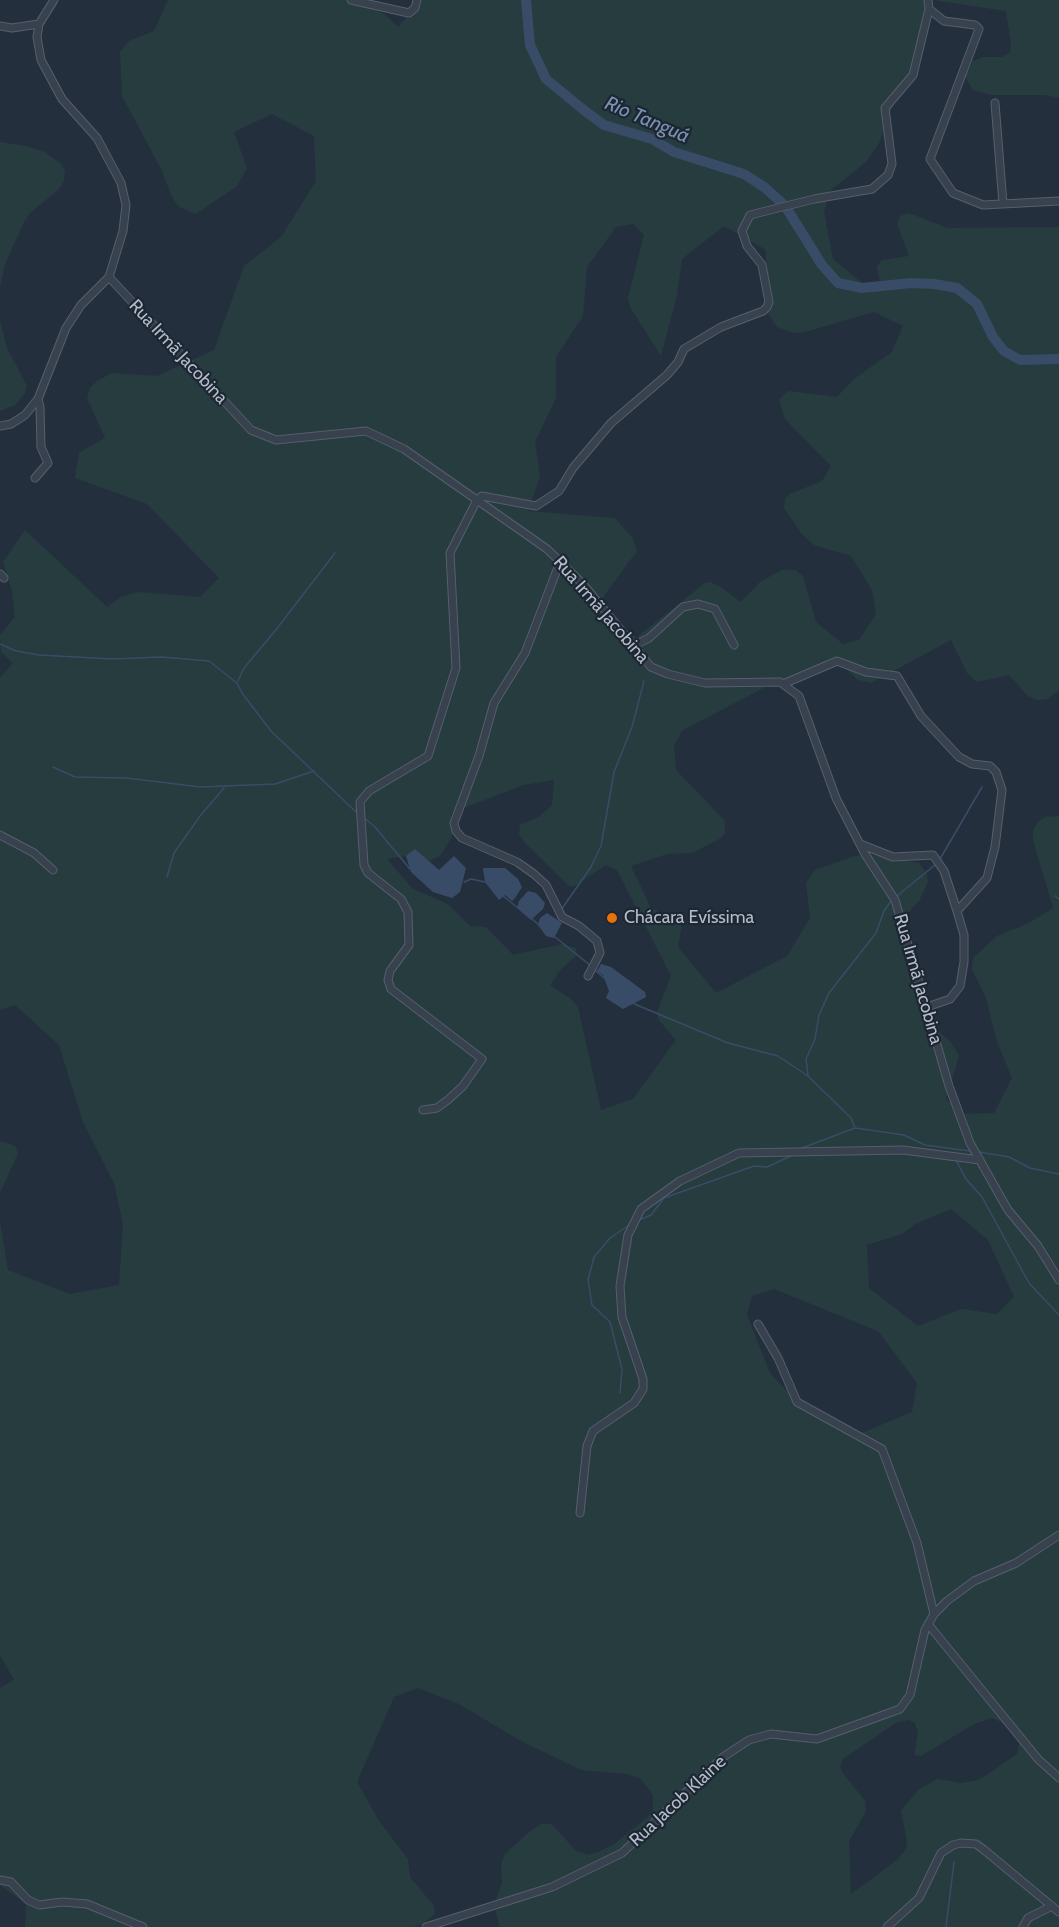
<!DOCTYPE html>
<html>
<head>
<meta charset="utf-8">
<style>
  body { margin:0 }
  canvas { display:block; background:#242f3e }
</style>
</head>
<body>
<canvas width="1059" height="1927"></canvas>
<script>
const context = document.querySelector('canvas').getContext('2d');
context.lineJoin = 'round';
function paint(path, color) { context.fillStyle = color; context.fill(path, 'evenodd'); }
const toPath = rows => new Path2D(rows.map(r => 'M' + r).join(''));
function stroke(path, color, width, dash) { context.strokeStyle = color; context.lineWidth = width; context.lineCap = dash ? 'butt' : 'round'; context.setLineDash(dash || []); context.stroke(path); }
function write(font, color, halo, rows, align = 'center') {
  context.font = font + ' Cabin,sans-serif'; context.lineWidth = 4.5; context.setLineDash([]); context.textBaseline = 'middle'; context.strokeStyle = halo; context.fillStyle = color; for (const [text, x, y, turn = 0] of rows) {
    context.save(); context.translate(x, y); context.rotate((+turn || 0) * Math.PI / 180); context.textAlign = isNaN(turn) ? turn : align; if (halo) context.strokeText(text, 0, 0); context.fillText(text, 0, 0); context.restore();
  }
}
paint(toPath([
  [168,0,352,0,384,14,398,27,421,0,1059,0,1059,98,1045,95,992,95,973,90,965,77,973,61,983,57,1002,57,1010,53,1011,44,1006,11,933,0,920,36,914,69,896,98,879,143,866,162,831,190,824,212,833,259,868,288,880,283,877,267,882,260,909,256,897,224,900,216,909,213,947,228,1059,227,1059,691,1047,699,1037,700,1028,696,1009,675,977,682,967,673,951,640,871,683,858,680,844,667,831,661,775,682,683,730,674,745,676,770,725,821,725,833,721,838,692,853,667,854,631,866,651,908,682,923,678,947,716,993,787,956,810,918,806,883,815,870,855,856,868,854,919,863,927,874,928,882,919,901,907,914,906,956,917,987,923,1018,951,1042,959,1056,946,1099,964,1114,994,1113,1012,1078,996,1039,986,998,972,969,973,958,997,936,1029,923,1053,908,1033,840,1033,830,1039,821,1045,817,1059,816,1059,1927,500,1927,494,1905,502,1883,501,1864,505,1854,528,1833,541,1824,552,1824,576,1851,589,1855,598,1852,613,1845,647,1818,653,1810,653,1795,641,1779,627,1774,581,1770,523,1742,459,1704,418,1688,394,1697,357,1782,379,1821,408,1859,410,1877,434,1906,435,1913,423,1924,414,1927,25,1927,26,1904,0,1885,0,1688,14,1680,0,1655,0,1222,8,1270,70,1294,119,1285,123,1224,114,1183,83,1122,59,1045,15,1005,0,1010,0,678,13,663,1,652,0,635,15,617,12,591,3,562,25,530,107,607,121,597,137,592,200,597,219,578,147,504,75,478,79,453,105,438,87,398,90,388,97,381,112,373,157,376,214,350,244,266,281,237,316,181,314,136,272,114,234,132,247,168,237,186,196,214,179,207,172,197,161,169,122,96,120,52,129,41,154,31],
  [633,224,644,235,628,298,630,307,661,356,677,295,682,259,724,226,766,250,766,311,777,327,793,333,805,332,874,312,903,326,892,352,854,379,837,397,788,391,779,400,785,419,831,466,822,481,790,494,785,499,784,508,802,534,814,545,851,556,872,590,876,614,859,640,843,644,816,622,803,576,795,570,782,570,760,582,741,602,719,586,710,582,705,583,637,637,622,632,603,597,637,551,632,537,615,518,528,511,540,477,535,442,556,398,556,357,583,316,587,267,616,227],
  [554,780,552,805,539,817,520,825,519,834,524,842,568,885,573,887,606,865,617,870,671,976,657,1012,658,1019,676,1040,633,1099,601,1110,578,1007,571,999,550,985,561,969,577,955,576,948,562,944,513,955,486,927,470,926,448,904,413,889,387,859,413,855,429,861,440,856,452,837,451,813,523,785],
  [951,1209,988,1240,1014,1297,997,1314,961,1309,918,1326,869,1288,867,1245,902,1234,915,1224],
  [774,1289,878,1331,917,1383,912,1412,857,1435,797,1402,770,1373,747,1315,752,1296],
  [992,1718,1001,1722,1015,1735,1019,1743,1017,1754,979,1780,961,1783,937,1779,918,1790,901,1811,907,1841,906,1849,897,1860,851,1894,849,1841,866,1811,865,1801,842,1772,840,1767,843,1759,897,1722,909,1720,915,1723,918,1732,915,1751,915,1755,921,1756,974,1724],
  [0,142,26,146,45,152,61,164,65,171,64,180,59,189,30,213,24,222,5,264,0,287],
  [0,321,7,348,27,386,25,393,15,405,0,411],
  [0,1141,15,1146,18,1153,0,1193]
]), '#263c3f');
paint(toPath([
  [415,849,439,870,454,856,466,868,460,892,452,898,433,892,411,872,406,856],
  [483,868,505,868,518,879,522,887,515,898,512,901,505,895,499,900,485,882],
  [528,891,536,893,545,903,543,909,531,920,517,908,519,901],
  [547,913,562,923,554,938,546,936,538,925,540,918],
  [601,964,611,967,645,992,646,997,623,1009,606,998,609,991,603,975,597,971]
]), '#394c67');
stroke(toPath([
  [0,644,16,651,39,655,113,659,162,657,209,661,237,683,242,693,271,731,357,813],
  [238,681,244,668,275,631,335,553],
  [53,767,75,777,126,778,201,787,275,784,314,771],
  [363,817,375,827,410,869],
  [940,859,982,787],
  [167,877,174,853,200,816,224,788],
  [418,877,425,883],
  [464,882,471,879,485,882],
  [503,896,518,908],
  [897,896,935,865],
  [1055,896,1059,899],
  [561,910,591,867,601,846,614,772,632,727,644,681],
  [531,918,539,925],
  [555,937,591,966],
  [594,969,604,978],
  [632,1003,728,1043,778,1056,808,1076,851,1118,855,1128],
  [808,1075,806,1059,815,1039,819,1015,829,993,876,933,884,911,891,901],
  [802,1148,855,1128,904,1135,925,1145,970,1151],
  [979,1152,1009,1157,1030,1168,1059,1174],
  [956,1160,966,1179,982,1197,1029,1283,1059,1315],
  [639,1220,651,1215,664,1198,754,1166,767,1167,791,1156],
  [620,1393,622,1369,610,1322,592,1305,588,1280,594,1257,610,1238,629,1225],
  [946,1927,954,1862]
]), '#394c67', 1.5);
stroke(toPath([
  [526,0,530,45,546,79,585,111,604,125,652,139,674,152,744,174,764,187,782,203],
  [787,209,822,265,838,283,862,288,911,283,934,284,957,288,977,304,993,337,1004,351,1020,360,1059,359]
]), '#394c67', 10);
const street = toPath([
  [351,0,409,13,415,8,417,0],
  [928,0,929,9,944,21,975,25,979,29,930,159,953,193,983,205,1059,201],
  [0,26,12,28,39,24],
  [995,103,1003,204],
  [109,277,251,430,276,440,366,431,404,449,547,549,584,585,651,667,668,674,705,683,780,682,799,696,836,798,865,854,895,900,949,1086,970,1143,1008,1210,1038,1246,1059,1280],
  [0,426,11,424,25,415,38,399,66,328,81,305,109,277,123,231,126,205,121,183,97,138,62,99,41,60,37,37,39,24,54,0],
  [35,478,48,463,41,447,40,407,38,399],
  [560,562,525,653,494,703,479,756,454,823,456,831,462,838,517,862,534,874,546,885,562,917,579,926,597,941,600,953,588,976],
  [0,574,4,578],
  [633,646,649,638,683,607,698,604,715,609,734,645],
  [783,684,837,661,866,672,897,676,921,716,959,757,972,764,990,766,996,772,1002,790,995,847,987,878,957,911,944,871,933,855,893,857,860,844],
  [0,835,34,853,53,870],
  [927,1007,950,999,960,986,964,962,964,935,957,911],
  [423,1110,437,1108,449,1099,463,1086,482,1059,391,989,388,980,390,971,409,945,408,912,401,899,368,873,364,865,360,802,369,791,428,756,456,668,450,553,477,500,482,496,536,506,559,491,573,468,611,423,667,375,678,362,684,349,721,327,763,311,767,307,769,302,762,265,747,246,742,231,750,215,814,199,872,189,888,175,892,164,885,108,913,75,929,9],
  [758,1324,778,1358,797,1402,882,1449,917,1543,934,1614],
  [580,1513,587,1446,593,1431,634,1403,643,1389,643,1379,622,1317,620,1286,628,1235,641,1209,680,1181,739,1153,903,1150,980,1160],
  [928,1624,1038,1759,1059,1778],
  [0,1880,11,1882,28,1900,39,1905,62,1902,87,1904,143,1927],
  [426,1927,552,1887,622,1853,723,1757,749,1740,771,1734,817,1739,900,1709,910,1695,925,1630,934,1614,947,1601,974,1581,1016,1563,1059,1535],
  [887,1927,919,1898,941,1853,953,1845,961,1843,976,1844,983,1849,1059,1912],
  [1023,1927,1028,1918,1052,1906]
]);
stroke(street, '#565f6c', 9);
stroke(street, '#38414e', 7);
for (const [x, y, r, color] of [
  [612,918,6,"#e8710a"]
]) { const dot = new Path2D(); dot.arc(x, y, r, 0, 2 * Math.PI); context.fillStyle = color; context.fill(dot); stroke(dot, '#1d2633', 2); }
write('18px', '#b4bcc9', '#1d2633', [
  ["Rua Irmã Jacobina",178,352,47],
  ["Rua Irmã Jacobina",601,610,49],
  ["Rua Irmã Jacobina",918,979,74],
  ["Rua Jacob Klaine",678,1801,-43]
]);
write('18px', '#b4bcc9', '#1d2633', [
  ["Chácara Evíssima",624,918]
], 'left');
write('italic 20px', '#7c92b1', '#1d2633', [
  ["Rio Tanguá",647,120,23]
]);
</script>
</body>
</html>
